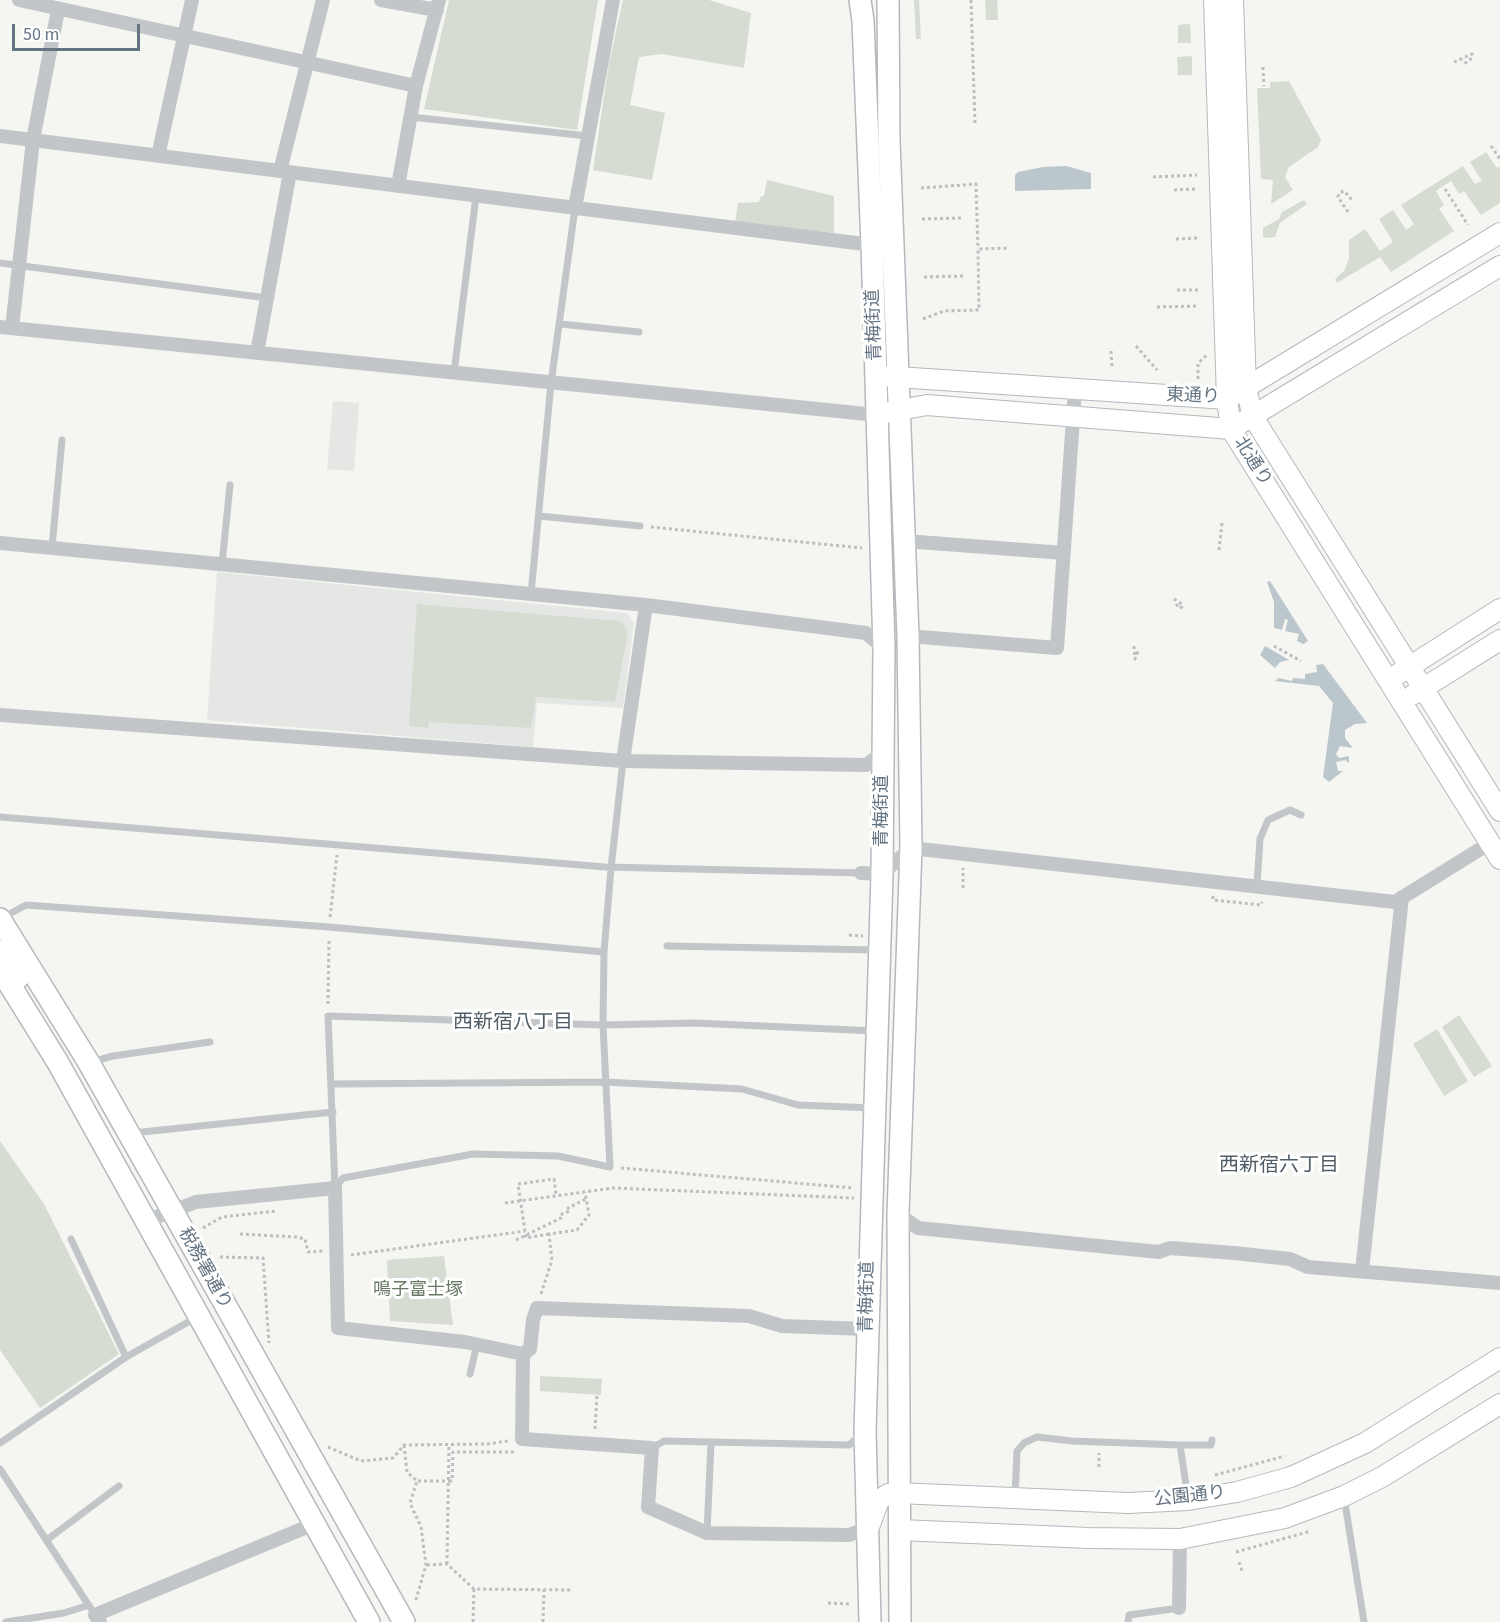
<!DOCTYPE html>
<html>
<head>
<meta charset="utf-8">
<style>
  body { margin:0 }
  #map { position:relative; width:1500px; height:1622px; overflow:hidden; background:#f5f5f1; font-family:"Source Sans 3",sans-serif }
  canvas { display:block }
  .scale { position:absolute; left:12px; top:24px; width:128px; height:27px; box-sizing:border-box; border:3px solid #647482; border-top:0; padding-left:8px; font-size:18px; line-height:21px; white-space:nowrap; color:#647482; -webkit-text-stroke:4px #fff; paint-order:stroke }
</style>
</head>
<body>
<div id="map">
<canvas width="1500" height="1622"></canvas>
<div class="scale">50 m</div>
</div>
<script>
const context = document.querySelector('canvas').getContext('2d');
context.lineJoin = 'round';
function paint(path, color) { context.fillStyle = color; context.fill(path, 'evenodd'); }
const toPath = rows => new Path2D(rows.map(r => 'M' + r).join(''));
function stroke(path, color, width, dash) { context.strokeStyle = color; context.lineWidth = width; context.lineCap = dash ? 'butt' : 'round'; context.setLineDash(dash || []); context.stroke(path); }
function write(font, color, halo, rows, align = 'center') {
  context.font = font + ' "Source Sans 3","Noto Sans JP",sans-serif'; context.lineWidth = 6; context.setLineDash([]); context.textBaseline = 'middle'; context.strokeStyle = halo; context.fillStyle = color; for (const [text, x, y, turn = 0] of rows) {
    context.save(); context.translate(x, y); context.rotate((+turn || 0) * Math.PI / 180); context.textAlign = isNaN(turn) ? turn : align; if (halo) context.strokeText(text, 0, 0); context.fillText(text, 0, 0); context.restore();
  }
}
paint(toPath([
  [333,401,359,403,354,471,327,469],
  [217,572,627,613,634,623,623,708,537,703,533,747,207,720]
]), '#e5e7e5');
paint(toPath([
  [449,0,598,0,577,130,424,109],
  [623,0,709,0,751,13,744,68,662,54,639,57,630,105,665,113,652,180,593,170,609,63],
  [914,0,919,0,921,39,916,39],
  [985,0,997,0,998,20,986,20],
  [1190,24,1191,43,1178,43,1178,25],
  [1192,56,1192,75,1178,75,1177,57],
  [1289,81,1321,140,1318,147,1289,167,1285,177,1293,190,1271,204,1273,180,1261,179,1257,88,1270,88,1270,82],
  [1486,152,1497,168,1500,166,1500,203,1481,215,1464,191,1459,194,1451,181,1436,191,1444,205,1439,209,1454,231,1391,272,1380,257,1337,283,1335,279,1345,270,1349,258,1349,240,1365,229,1380,251,1393,242,1379,219,1393,210,1406,230,1414,224,1401,205,1463,166,1475,184,1482,181,1470,162],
  [767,180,834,196,834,233,735,223,738,203,759,202,760,197,764,196],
  [1304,200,1307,204,1280,223,1275,237,1263,238,1263,228,1279,219,1282,212],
  [417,604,620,621,628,632,615,702,536,697,531,728,429,722,428,728,409,726],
  [1459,1015,1492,1066,1474,1077,1442,1027],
  [1437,1029,1468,1081,1444,1096,1413,1044],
  [0,1141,44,1204,119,1354,40,1408,0,1350],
  [444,1256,453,1325,390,1321,387,1260],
  [540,1376,602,1379,601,1395,540,1391]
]), '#d6dcd2');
paint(toPath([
  [1066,166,1091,173,1091,189,1015,191,1015,175,1018,172,1043,167],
  [1270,581,1308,641,1303,644,1297,641,1299,634,1285,631,1288,620,1285,619,1282,630,1274,628,1274,602,1267,582],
  [1265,646,1272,650,1289,660,1280,662,1275,668,1260,655],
  [1323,664,1367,723,1355,724,1345,730,1345,738,1353,748,1340,746,1336,754,1339,758,1349,756,1349,763,1345,760,1336,762,1338,771,1343,771,1329,782,1323,777,1333,703,1319,686,1275,681,1279,678,1292,681,1293,678,1305,679,1305,674,1317,672,1316,665]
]), '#bbc7cc');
const secondary = toPath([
  [1214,0,1227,399,1231,429,1500,859],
  [1233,0,1246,388,1253,417,1500,811],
  [882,376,1227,399,1500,233],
  [884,413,927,405,1231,429,1500,266],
  [1398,674,1500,609],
  [1414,694,1500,640],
  [869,1527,879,1500,888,1494,898,1493,1128,1503,1188,1500,1237,1492,1291,1477,1365,1443,1500,1358],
  [900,1530,1089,1538,1180,1539,1285,1518,1344,1496,1382,1477,1500,1404]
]);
const primary = toPath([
  [860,0,863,21,872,245,884,648,882,874,865,1431,870,1622],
  [888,0,889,141,908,636,911,848,898,1214,900,1622],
  [0,919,89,1063,404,1622],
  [0,951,18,978],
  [0,969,57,1061,369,1622]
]);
stroke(secondary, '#b4b9be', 22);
stroke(primary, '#b5b9bd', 24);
stroke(toPath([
  [971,0,975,124],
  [1454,62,1472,54,1472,58,1464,64],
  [1263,67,1264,86],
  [1491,146,1500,159],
  [1153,177,1197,175],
  [921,188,976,184,978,249],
  [1445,189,1468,225],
  [1174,190,1197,189],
  [1348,212,1338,197,1339,193,1344,191,1352,200],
  [922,219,962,218],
  [1176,239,1198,238],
  [924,277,964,276],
  [1177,290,1199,290],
  [1157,307,1199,306],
  [923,319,944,311,979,310,978,249,1009,248],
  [1136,346,1157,370],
  [1111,351,1112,367],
  [1198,379,1198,363,1208,354],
  [651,527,862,548],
  [1219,550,1222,523],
  [1174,599,1182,604,1182,607,1178,608,1176,602],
  [1134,646,1135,659,1139,649],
  [1274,646,1301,661],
  [963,888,963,868],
  [1213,896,1213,900,1261,905,1262,902],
  [330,917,337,855],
  [849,935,863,936],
  [328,1004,329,939],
  [621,1168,854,1188],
  [505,1203,613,1188,854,1198],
  [203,1228,222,1217,276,1211],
  [240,1234,297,1237,305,1239,308,1252,323,1251],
  [549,1234,526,1238,518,1184,554,1179,556,1195],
  [516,1240,563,1217,562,1214,570,1211,568,1208,586,1199],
  [351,1255,525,1231],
  [220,1257,263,1258,269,1343],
  [541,1294,552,1260,549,1234,577,1230,589,1215,585,1192],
  [595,1429,597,1395],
  [404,1445,407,1472,417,1481,410,1503,421,1527,426,1565,415,1603],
  [328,1447,361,1461,393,1458,404,1445,487,1444,508,1441],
  [1099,1467,1099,1453],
  [1215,1475,1285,1456],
  [418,1481,449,1481],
  [449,1481,452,1481,453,1452,515,1452],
  [1236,1552,1311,1531],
  [1239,1562,1242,1571],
  [447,1564,449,1444],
  [427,1565,447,1564,474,1589,571,1590],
  [828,1603,851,1604],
  [473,1622,474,1589],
  [543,1622,544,1590]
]), '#bcbec0', 3, [3, 3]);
stroke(toPath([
  [411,117,588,136],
  [0,263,267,298],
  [560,324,639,332],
  [454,373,476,196],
  [539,516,640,526],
  [52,547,62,440],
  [222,564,230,485],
  [531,594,551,383,575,208],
  [0,817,605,867,861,873],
  [1257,886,1260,839,1268,820,1290,810,1301,815],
  [2,918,26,905,329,927,604,952],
  [667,946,876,950],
  [91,1062,113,1056,210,1042],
  [332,1084,605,1082,742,1089,798,1105,873,1108],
  [133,1133,333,1112],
  [335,1188,328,1016,603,1025,694,1023,876,1031],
  [335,1188,343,1178,473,1154,558,1156,610,1167,603,1025,604,952,611,868,623,761],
  [71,1239,126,1357],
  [470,1374,477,1344],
  [0,1443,126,1357,197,1317],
  [1180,1445,1211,1445,1212,1440],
  [652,1448,664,1441,849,1445,862,1434],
  [0,1469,95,1615],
  [1015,1497,1017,1451,1024,1443,1037,1437,1072,1441,1180,1445,1188,1498],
  [1344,1497,1364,1622],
  [707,1533,711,1443],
  [48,1539,119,1486],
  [6,1622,64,1613,89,1605],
  [1128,1622,1129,1615,1179,1608]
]), '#c2c6c9', 7);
stroke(toPath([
  [19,0,416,86],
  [381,0,437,10],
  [0,136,872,245],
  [158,156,192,0],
  [280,171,323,0],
  [398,186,416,86,439,0],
  [575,208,613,0],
  [0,327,877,415],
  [12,328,33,140,58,10],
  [257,353,290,172],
  [905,541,1064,553],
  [0,543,646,605,866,633,884,648],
  [908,636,1057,648,1075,390],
  [0,715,623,761,866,765,883,753],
  [623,761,646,605],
  [861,873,882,874,911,848,1395,902,1490,843],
  [898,1214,918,1228,1159,1252,1170,1248,1234,1253,1290,1259,1308,1267,1500,1283],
  [146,1221,196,1202,335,1188,338,1328,465,1342,523,1354],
  [1362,1271,1402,897],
  [867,1329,782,1326,749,1316,537,1308,533,1320,530,1349,523,1354,522,1439,652,1448,648,1507,707,1533,849,1535,868,1528],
  [1179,1608,1180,1539],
  [100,1622,95,1615,314,1524]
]), '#c2c6c9', 14);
stroke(secondary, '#fff', 20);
stroke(primary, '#fff', 21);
write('18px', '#647482', '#fff', [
  ["青梅街道",875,325,-92],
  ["東通り",1193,397,2],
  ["北通り",1252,462,58],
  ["青梅街道",883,811,-90],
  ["税務署通り",204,1269,61],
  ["青梅街道",868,1297,-89],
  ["公園通り",1190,1497,-6]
]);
write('18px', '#677963', '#fff', [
  ["鳴子富士塚",418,1291]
]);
write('20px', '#525e67', '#fff', [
  ["西新宿八丁目",513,1024],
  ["西新宿六丁目",1279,1167]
]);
</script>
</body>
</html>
